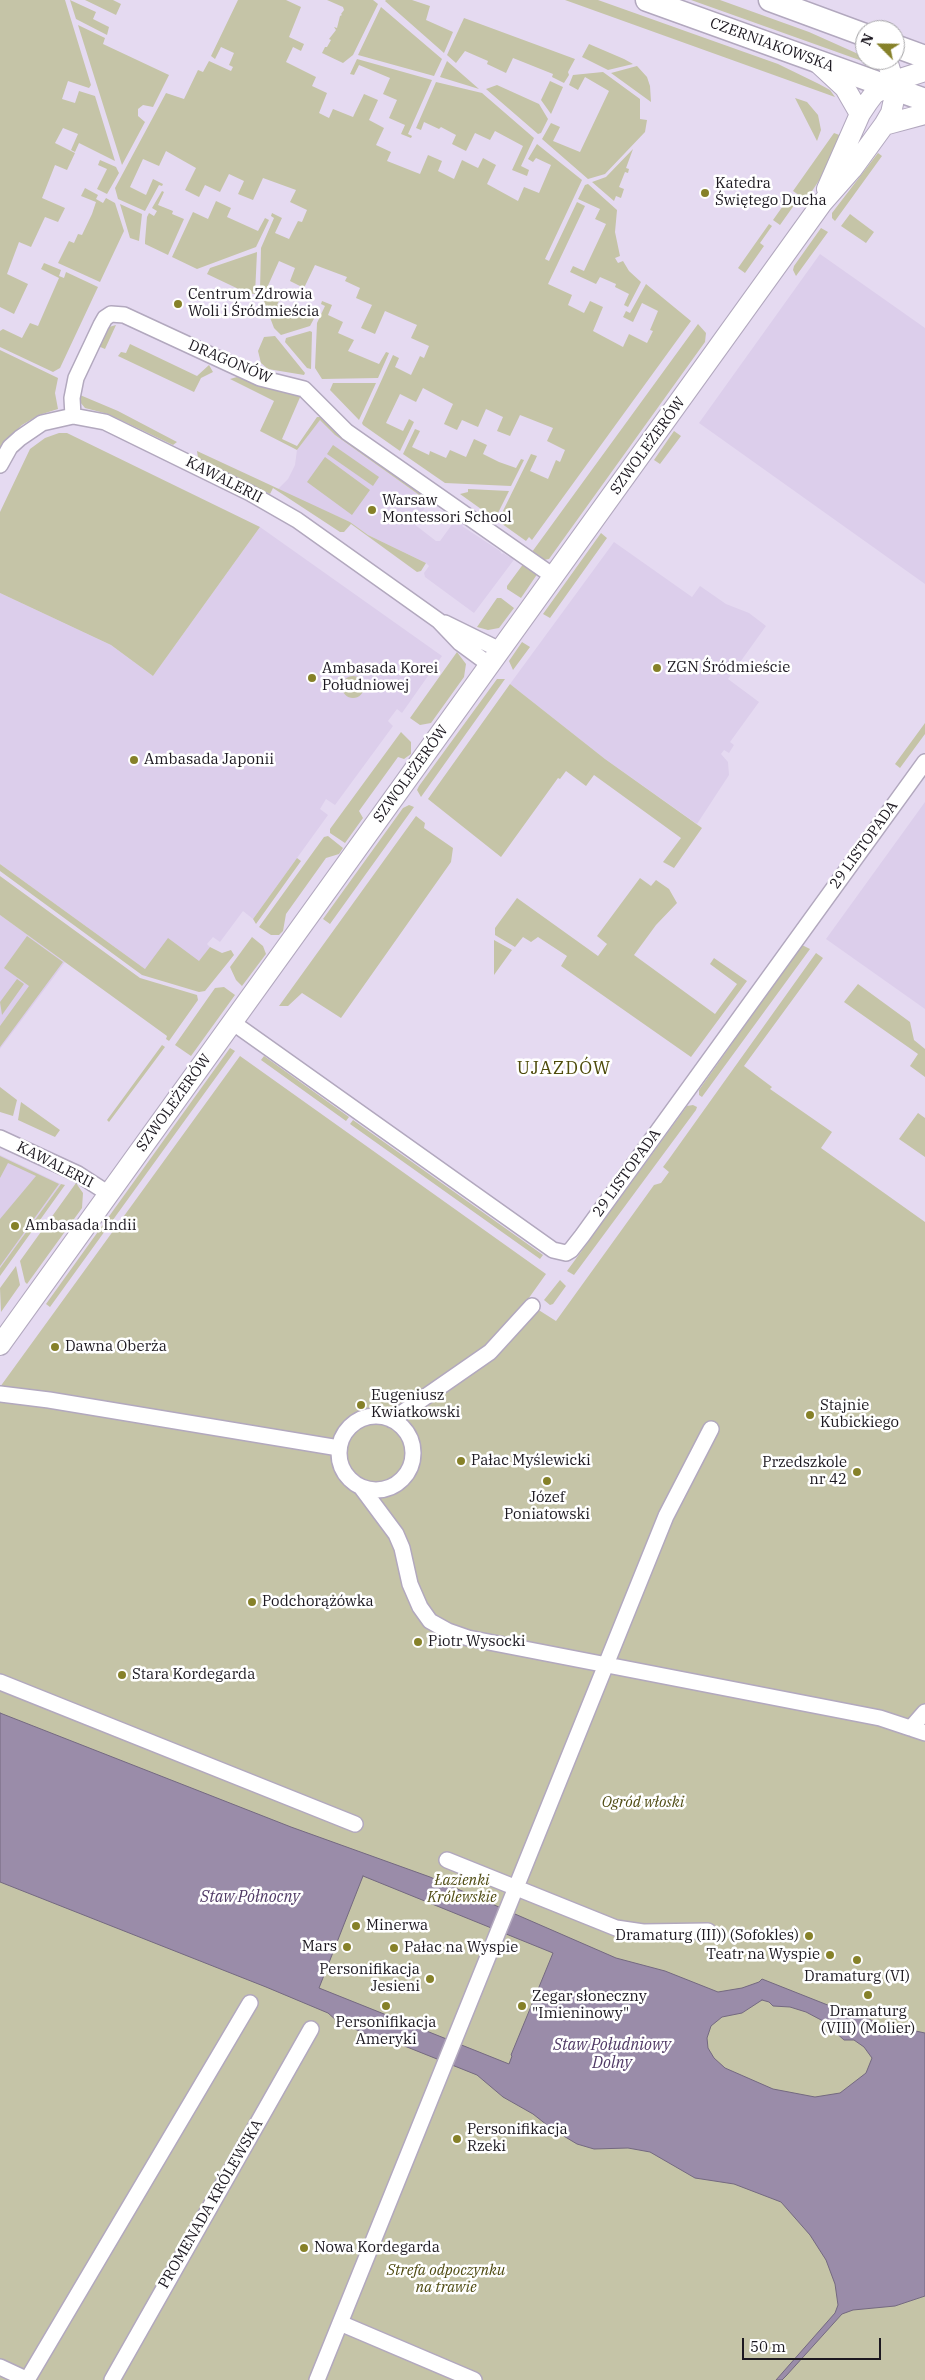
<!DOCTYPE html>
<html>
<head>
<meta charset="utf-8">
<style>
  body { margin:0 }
  #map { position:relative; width:925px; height:2380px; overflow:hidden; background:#e5daf1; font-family:"IBM Plex Serif",serif }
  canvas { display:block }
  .north { position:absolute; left:855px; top:20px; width:50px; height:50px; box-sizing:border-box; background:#fff; border:1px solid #a4a3a6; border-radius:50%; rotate:293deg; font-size:14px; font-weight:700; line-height:20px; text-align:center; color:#1c1820 }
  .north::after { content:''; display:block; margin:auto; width:18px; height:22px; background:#868129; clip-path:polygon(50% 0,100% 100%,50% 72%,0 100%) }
  .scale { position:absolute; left:742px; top:2338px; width:139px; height:22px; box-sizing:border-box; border:2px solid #1c1820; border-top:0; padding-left:6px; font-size:15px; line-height:18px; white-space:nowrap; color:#1c1820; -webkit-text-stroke:4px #fff; paint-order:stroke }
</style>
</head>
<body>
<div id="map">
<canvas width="925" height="2380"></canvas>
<div class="north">N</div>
<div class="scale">50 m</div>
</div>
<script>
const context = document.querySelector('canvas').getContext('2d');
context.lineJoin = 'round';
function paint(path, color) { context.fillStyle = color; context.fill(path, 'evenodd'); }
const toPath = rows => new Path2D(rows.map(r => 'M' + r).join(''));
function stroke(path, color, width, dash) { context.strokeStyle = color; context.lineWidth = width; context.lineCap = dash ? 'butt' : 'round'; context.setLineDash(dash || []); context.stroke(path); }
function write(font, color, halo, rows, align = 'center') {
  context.font = font + ' "IBM Plex Serif",serif'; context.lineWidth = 5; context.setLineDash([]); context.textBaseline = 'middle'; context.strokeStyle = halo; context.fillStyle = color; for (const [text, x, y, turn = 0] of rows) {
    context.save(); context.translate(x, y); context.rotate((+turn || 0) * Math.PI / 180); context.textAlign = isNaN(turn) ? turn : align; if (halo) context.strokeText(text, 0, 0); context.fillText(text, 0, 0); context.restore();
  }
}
paint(toPath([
  [820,254,925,328,925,584,699,423],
  [320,419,335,435,429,502,414,524,436,541,440,541,456,519,464,524,462,526,500,551,502,554,503,553,509,557,516,557,474,613,425,577,424,573,429,566,426,563,368,535,350,522,277,490,288,479,295,465,297,450],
  [260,527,442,656,402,713,397,709,388,721,393,726,335,805,326,799,320,809,328,815,253,919,243,911,220,942,213,937,207,944,210,947,200,961,145,969,0,864,0,593,111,645,153,676],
  [614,542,692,597,700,586,726,604,749,613,766,626,728,679,759,702,730,742,734,745,729,753,724,750,721,754,728,762,729,775,697,824,605,759,510,684],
  [925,802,925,1009,826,939],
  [0,915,65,962,0,1049],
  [0,1155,61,1184,0,1268]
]), '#dcceeb');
paint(toPath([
  [0,0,65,0,91,85,89,88,68,81,62,99,75,103,79,91,95,96,115,161,79,143,75,152,71,150,78,134,63,128,55,143,75,153,67,170,55,165,42,198,65,208,58,222,45,217,31,247,19,242,7,274,28,284,14,314,0,307],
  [70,0,96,12,93,19,109,27,107,35,76,19],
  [85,0,113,0,121,4,116,15],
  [238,0,286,0,301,7,289,37,304,44,301,51,293,47,286,62,316,77,312,86,327,93,319,113,329,118,333,109,353,117,364,94,378,100,369,120,384,128,376,145,391,152,387,161,420,174,428,155,442,161,438,171,454,179,462,160,478,168,483,158,496,165,487,184,518,201,524,187,539,193,551,165,536,158,533,162,528,159,537,144,582,180,545,259,549,261,577,202,585,206,548,284,572,295,568,305,584,313,590,301,603,307,593,331,623,347,629,334,647,343,653,331,650,330,658,311,642,303,633,322,623,317,626,311,630,313,646,284,691,321,532,540,529,537,526,541,498,521,531,454,537,456,530,471,548,479,556,460,560,462,565,450,547,441,553,428,520,415,510,436,497,431,503,417,486,409,478,427,462,420,457,430,444,424,453,404,423,388,416,402,400,394,386,423,403,431,409,419,414,422,400,451,363,425,362,423,393,355,399,358,395,367,411,375,420,356,424,358,429,346,411,338,417,325,385,311,375,334,361,328,372,305,356,298,360,288,345,281,347,277,315,265,304,288,290,281,295,268,279,261,266,290,281,297,277,305,293,313,309,318,312,311,317,313,310,326,281,335,274,328,260,291,261,248,274,218,271,216,272,213,282,218,275,233,289,239,298,221,302,222,307,210,290,202,296,190,263,178,253,200,238,194,244,181,229,174,220,192,205,185,199,197,185,190,196,168,166,151,159,166,143,159,130,187,146,195,153,179,163,184,162,186,159,185,145,211,118,199,115,188,166,93,184,99,198,70,203,72,209,61,231,71,233,67,229,65,234,53,221,47,215,59,211,56],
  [327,0,373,0,378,4,353,55,343,63,322,53,325,47,327,47,331,40,329,39,336,30,334,27,337,28,340,16,342,15,341,14,344,10,343,7],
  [386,0,412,0,430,6,426,20,453,32,444,53,385,1],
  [565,0,598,0,778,64,819,84,830,90,835,97],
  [691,0,720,0,809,32,865,57,865,60,879,63,879,67],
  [381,7,442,59,434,76,358,55],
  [464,18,575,59,568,72,569,75,564,83,552,77,553,74,513,58,506,73,487,64,488,61,465,51,456,63,447,55],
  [78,25,105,38,103,44,169,75,153,107,143,105,138,109,138,116,145,122,122,165],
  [589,44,624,59,633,64,608,70,582,57],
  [357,59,432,80,408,134,412,136,411,138,401,134,405,125,389,118,397,100,383,94,390,78,359,65,354,75,350,74],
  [447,61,479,89,440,77],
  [637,66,647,77,650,86,651,102,611,73],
  [603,72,640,99,640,119,647,120,645,132,605,174,588,179,542,139,551,123,560,127,553,141,580,152,609,91,585,77,578,90,569,85,573,75],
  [550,81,563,87,551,114,541,100],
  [436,82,482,93,534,138,521,166,529,170,527,176,512,170,523,146,495,131,490,140,475,133,466,151,452,144,456,135,441,127,439,129,424,122,421,130,416,128],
  [497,85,539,104,548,119,541,133,538,134,486,89],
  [795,98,807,102,818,115,821,130,817,141],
  [834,133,842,136,826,170,806,200,793,191],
  [633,149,626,168,629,169,628,173,625,172,619,187,624,189,621,198,616,196,614,201,592,182,606,177],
  [878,153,882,156,835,221,832,218,832,213],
  [100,160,116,167,119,173,107,194,97,189,107,169,98,165],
  [588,184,617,210,615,232,620,256,615,258,618,263,623,261,629,271,641,282,628,307,624,305,629,294,615,287,616,284,600,277,596,284,570,272,573,266,584,271,606,224,595,219,600,209,578,199,585,185],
  [85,188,98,195,96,199,103,203,106,198,115,203,124,231,100,282,58,263,69,241,74,243,78,234,82,235,92,214,96,202,81,196],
  [162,191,164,192,158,205,173,211,172,214,184,219,168,255,145,244,145,241,147,217,149,213,154,216,157,211,152,208],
  [790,196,797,201,780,225,773,220],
  [216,201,231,208,227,217,258,231,265,218,269,220,256,247,197,269,172,257,193,212,208,219],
  [120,204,142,214,139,241,130,238],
  [850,214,874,232,866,243,841,226],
  [769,224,772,226,760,243,764,246,745,273,738,268],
  [821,228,828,232,796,276,793,270,794,266],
  [257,252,255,294,247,293,207,274,210,268],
  [44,263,61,270,59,276,64,278,66,272,98,287,60,368,53,372,0,347,0,331,3,329,22,338,30,323,38,326,59,278,41,269],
  [322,301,332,305,328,315,343,322,338,333,354,340,348,351,379,364,386,352,389,353,378,378,322,379,315,368,317,323,325,306,321,304],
  [698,324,706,333,705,342,549,559,544,560,532,552],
  [116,325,105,349,98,346,84,376,80,395,118,411,177,442,173,445,108,414,85,408,80,402,78,397,81,381,103,335,109,327],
  [310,331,312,332,311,369,307,368,285,342,286,338],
  [275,336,305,373,304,375,268,369,261,363,258,351,264,337],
  [130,344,197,376,209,365,213,372,201,378,194,392,118,356,121,352,126,353],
  [0,350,58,378,55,393,58,409,39,415,22,425,0,447],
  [237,377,265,388,301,395,282,439,297,446,317,417,322,417,333,429,431,499,429,502,335,435,320,420,297,450,260,431,274,401,230,379],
  [333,383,376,383,359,420,330,390],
  [415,429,420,431,412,447,429,455,430,451,446,458,450,450,466,457,474,439,487,445,483,454,499,462,516,468,521,459,524,460,511,486,445,483,403,454],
  [674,431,681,436,660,464,654,460],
  [59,433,67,433,260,527,153,676,111,645,0,593,0,512,30,449,45,438],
  [333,445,379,477,373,486,327,454],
  [197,451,350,522,368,535,426,563,421,571,417,572,351,524,344,532,340,532,273,488,270,494,198,458],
  [325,457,370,490,352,515,307,482],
  [468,489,509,491,495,519,460,494,468,492],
  [601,533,607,538,550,618,543,614],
  [524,563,538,573,521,598,507,589,507,586],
  [497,598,501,598,514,608,499,628,488,630,477,627],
  [522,642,530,647,513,670,509,661],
  [457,652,466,664,464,677,431,723,420,725,410,718],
  '342 687a11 11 0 1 1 22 0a11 11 0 1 1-22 0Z',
  [497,679,505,679,421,797,417,790,419,786],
  [510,684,605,759,702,828,674,868,663,862,681,838,594,775,586,786,566,771,560,779,558,778,501,857,428,799],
  [925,723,925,734,900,768,895,764],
  [401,732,411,742,411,754,404,759,398,757,359,811,363,818,345,843,330,833,330,829],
  [409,805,414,807,330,924,323,919,403,808],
  [416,816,425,823,424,828,453,848,451,862,341,1018,302,993,288,1006,279,1006],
  [328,836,343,848,339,854,326,858,286,914,283,931,279,935,271,935,259,927,324,837],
  [297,858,301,861,256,924,253,919],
  [0,864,145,969,168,938,199,961,210,947,222,953,231,950,234,955,205,991,199,992,142,975,0,871],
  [0,876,140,978,197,995,198,1000,169,1041,166,1039,167,1036,0,915],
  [640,878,651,886,656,880,669,889,677,903,656,925,634,955,715,1014,737,984,710,964,714,958,747,981,691,1057,561,966,567,956,538,937,531,942,523,937,515,947,495,935,495,928,517,898,598,956,607,944,597,936],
  [27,936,63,962,0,1047,0,1026,29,986,4,968],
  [252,937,263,946,266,954,242,986,236,980,230,967],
  [494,940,512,950,494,975],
  [802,945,810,949,702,1097,699,1095,699,1090],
  [816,953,823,958,744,1066,772,1087,770,1089,832,1132,821,1148,925,1222,925,2380,0,2380,0,1387,240,1056,546,1274,526,1302,556,1321,654,1185,661,1183,669,1172,663,1167,669,1159],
  [17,979,24,984,2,1015,0,1002],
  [858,984,910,1022,914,1040,925,1049,925,1077,910,1066,918,1054,844,1002],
  [224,987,235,995,191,1056,175,1045,215,988],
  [162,1045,165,1047,109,1122,107,1120],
  [230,1048,235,1051,50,1307,46,1304],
  [264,1056,349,1117,346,1121,261,1060],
  [0,1087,17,1100,13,1116,0,1112],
  [21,1102,60,1130,55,1137,18,1120],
  [693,1105,697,1107,696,1110,574,1275,567,1271,687,1106],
  [918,1113,925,1118,925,1157,899,1139],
  [353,1120,543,1255,540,1259,350,1124],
  [0,1156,59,1184,0,1266,0,1219,36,1176,8,1163,0,1178],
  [76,1183,83,1193,82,1208,27,1284,25,1282,20,1261],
  [61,1184,65,1185,0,1276,0,1268],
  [16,1266,20,1285,1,1312,0,1288],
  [560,1280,566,1286,553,1304,550,1305,544,1300]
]), '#c5c4a7');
const water = toPath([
  [0,1713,291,1827,430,1877,616,1958,665,1971,718,1992,742,1988,759,1982,762,1979,863,2019,864,2017,878,2023,925,2033,925,2296,895,2306,853,2310,842,2314,786,2376,782,2380,776,2380,835,2313,838,2305,835,2284,826,2260,810,2235,781,2202,734,2184,695,2178,650,2152,628,2148,594,2149,577,2144,552,2129,533,2114,503,2097,477,2075,397,2043,366,2034,337,2021,328,2013,266,1987,0,1882,0,1713],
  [363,1876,553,1953,511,2055,512,2056,509,2064,319,1988,363,1876],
  [762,2000,769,2002,773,2006,790,2007,806,2012,823,2021,844,2040,854,2040,864,2047,872,2058,866,2073,840,2093,815,2097,773,2089,725,2068,714,2058,708,2048,707,2038,711,2026,722,2017,742,2013,762,2000]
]);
paint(water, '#9a8ca9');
stroke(water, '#746980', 1);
const street = toPath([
  [73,416,72,398,76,378,101,325,105,318,111,314,124,315,260,378,304,389,347,432,553,576],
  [0,465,10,447,20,438,42,423,73,416,105,422,250,493,297,520,439,621,460,643,490,665],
  [445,623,500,650],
  [232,1022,553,1250,566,1253,571,1250,582,1236,925,762],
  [0,1138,78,1174,109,1194],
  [0,1394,49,1400,339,1448],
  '339 1453a37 37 0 1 1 74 0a37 37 0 1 1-74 0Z',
  [392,1420,490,1352,532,1306],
  [361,1487,396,1534,402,1548,410,1584,420,1607,430,1621,448,1631,468,1638,880,1718,925,1733],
  [0,1682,355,1824],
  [911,1728,925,1712],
  [447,1860,616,1928,643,1932,708,1931],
  [340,2323,474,2380],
  [0,2367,28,2380],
  [27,2380,250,2003],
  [112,2380,311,2029],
  [317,2380,666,1516,711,1429]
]);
const secondary = toPath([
  [817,62,845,88,860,114],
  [884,125,925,114],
  [827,189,860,114,868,102,874,94,894,81,925,71],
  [0,1345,822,203,852,169,884,125,891,113,896,90,887,60]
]);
const primary = toPath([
  [647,0,925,100],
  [770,0,865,35],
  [895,46,925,57]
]);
stroke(street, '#b2a8be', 18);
stroke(secondary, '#b2a8be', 22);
stroke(primary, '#b2a8be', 25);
stroke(street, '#fff', 15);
stroke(secondary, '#fff', 20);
stroke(primary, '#fff', 22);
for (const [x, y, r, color] of [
  [705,193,5,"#868129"],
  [178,304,5,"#868129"],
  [372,510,5,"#868129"],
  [657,668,5,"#868129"],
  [312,678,5,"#868129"],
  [134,760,5,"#868129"],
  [15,1226,5,"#868129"],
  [55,1347,5,"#868129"],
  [361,1405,5,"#868129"],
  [810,1415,5,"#868129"],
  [461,1461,5,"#868129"],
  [857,1472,5,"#868129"],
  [547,1481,5,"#868129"],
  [252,1602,5,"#868129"],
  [418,1642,5,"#868129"],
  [122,1675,5,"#868129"],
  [356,1926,5,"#868129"],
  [809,1936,5,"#868129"],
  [347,1947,5,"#868129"],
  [394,1948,5,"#868129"],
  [830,1955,5,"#868129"],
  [857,1960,5,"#868129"],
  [430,1979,5,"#868129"],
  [868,1995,5,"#868129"],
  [386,2006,5,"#868129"],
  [522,2006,5,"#868129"],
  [457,2139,5,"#868129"],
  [304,2248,5,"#868129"]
]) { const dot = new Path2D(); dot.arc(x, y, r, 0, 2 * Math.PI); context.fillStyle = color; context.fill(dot); stroke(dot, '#fff', 2); }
write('15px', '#1c1820', '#fff', [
  ["CZERNIAKOWSKA",772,45,20],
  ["DRAGONÓW",230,362,23],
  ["SZWOLEŻERÓW",648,446,-54],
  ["KAWALERII",224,480,27],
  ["SZWOLEŻERÓW",411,774,-54],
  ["29 LISTOPADA",864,845,-54],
  ["SZWOLEŻERÓW",174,1103,-54],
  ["KAWALERII",55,1165,27],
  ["29 LISTOPADA",627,1173,-54],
  ["PROMENADA KRÓLEWSKA",211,2204,-60]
]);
write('15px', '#1c1820', '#fff', [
  ["Katedra",715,184],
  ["Świętego Ducha",715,201],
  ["Centrum Zdrowia",188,295],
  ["Woli i Śródmieścia",188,312],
  ["Warsaw",382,501],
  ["Montessori School",382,518],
  ["ZGN Śródmieście",667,668],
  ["Ambasada Korei",322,669],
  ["Południowej",322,686],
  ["Ambasada Japonii",144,760],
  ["Ambasada Indii",25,1226],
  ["Dawna Oberża",65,1347],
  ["Eugeniusz",371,1396],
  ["Kwiatkowski",371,1413],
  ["Stajnie",820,1406],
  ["Kubickiego",820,1423],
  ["Pałac Myślewicki",471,1461],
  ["Przedszkole",847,1463,"right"],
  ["nr 42",847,1480,"right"],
  ["Józef",547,1498,"center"],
  ["Poniatowski",547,1515,"center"],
  ["Podchorążówka",262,1602],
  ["Piotr Wysocki",428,1642],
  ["Stara Kordegarda",132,1675],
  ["Minerwa",366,1926],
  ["Dramaturg (III)) (Sofokles)",799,1936,"right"],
  ["Mars",337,1947,"right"],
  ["Pałac na Wyspie",404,1948],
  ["Teatr na Wyspie",820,1955,"right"],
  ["Personifikacja",420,1970,"right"],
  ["Jesieni",420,1987,"right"],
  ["Dramaturg (VI)",857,1977,"center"],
  ["Zegar słoneczny",532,1997],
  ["\"Imieninowy\"",532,2014],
  ["Dramaturg",868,2012,"center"],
  ["(VIII) (Molier)",868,2029,"center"],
  ["Personifikacja",386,2023,"center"],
  ["Ameryki",386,2040,"center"],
  ["Personifikacja",467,2130],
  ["Rzeki",467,2147],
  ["Nowa Kordegarda",314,2248]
], 'left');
write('italic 15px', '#4f4b12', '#fff', [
  ["Ogród włoski",643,1803],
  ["Łazienki",462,1881],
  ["Królewskie",462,1898],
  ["Strefa odpoczynku",446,2271],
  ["na trawie",446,2288]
]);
write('italic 16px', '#4f3864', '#fff', [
  ["Staw Północny",250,1897],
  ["Staw Południowy",612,2045],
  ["Dolny",612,2063]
]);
context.letterSpacing = '1px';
write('18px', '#4e4b0b', '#fff', [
  ["UJAZDÓW",564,1069]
]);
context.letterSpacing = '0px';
</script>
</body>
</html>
